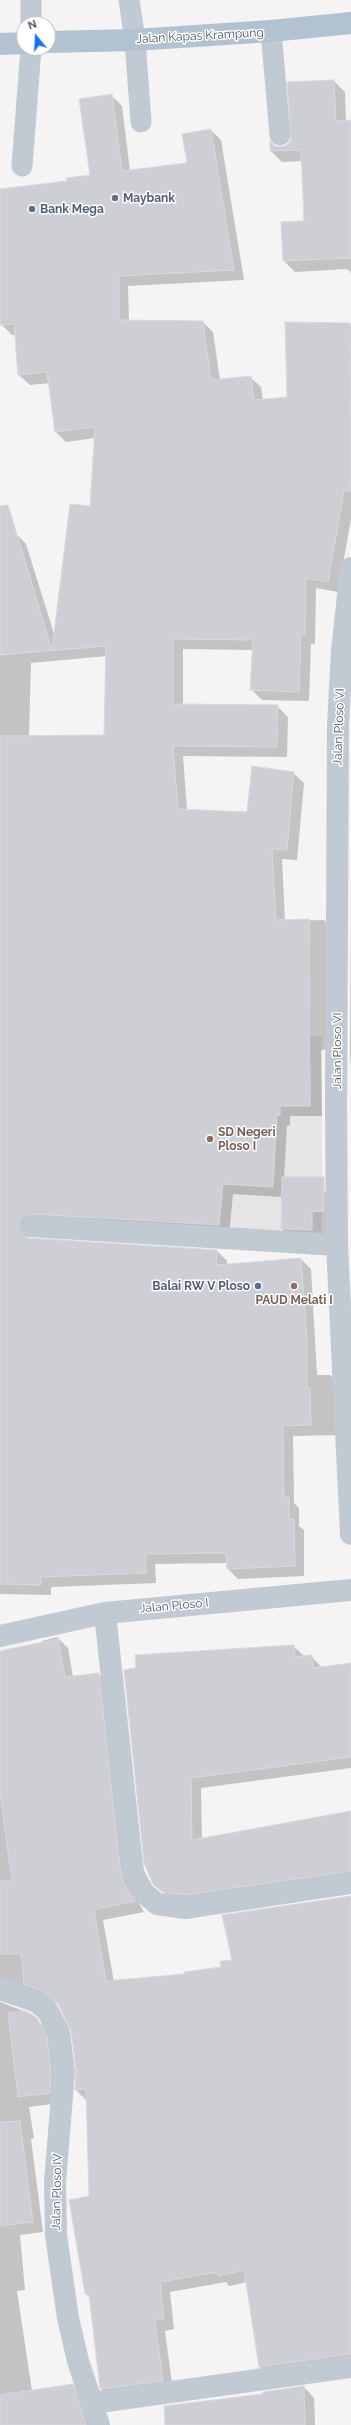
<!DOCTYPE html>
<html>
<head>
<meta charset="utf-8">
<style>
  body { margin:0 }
  #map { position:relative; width:351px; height:2425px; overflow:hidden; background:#f5f3f3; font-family:Raleway,sans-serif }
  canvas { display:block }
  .north { position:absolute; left:16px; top:16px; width:40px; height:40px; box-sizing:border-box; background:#fff; border:1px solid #b7bbc0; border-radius:50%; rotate:342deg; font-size:11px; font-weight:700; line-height:16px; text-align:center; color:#4a5661 }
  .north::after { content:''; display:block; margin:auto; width:14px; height:18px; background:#1a73e8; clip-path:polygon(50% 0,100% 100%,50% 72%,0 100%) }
</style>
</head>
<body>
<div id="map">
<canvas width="351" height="2425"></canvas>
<div class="north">N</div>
</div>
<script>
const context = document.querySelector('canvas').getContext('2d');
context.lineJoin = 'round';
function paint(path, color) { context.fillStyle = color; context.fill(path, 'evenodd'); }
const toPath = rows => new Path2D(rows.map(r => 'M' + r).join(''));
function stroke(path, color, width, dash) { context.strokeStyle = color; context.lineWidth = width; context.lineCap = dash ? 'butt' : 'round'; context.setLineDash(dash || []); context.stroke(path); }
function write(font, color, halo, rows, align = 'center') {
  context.font = font + ' Raleway,sans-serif'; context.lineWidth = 3; context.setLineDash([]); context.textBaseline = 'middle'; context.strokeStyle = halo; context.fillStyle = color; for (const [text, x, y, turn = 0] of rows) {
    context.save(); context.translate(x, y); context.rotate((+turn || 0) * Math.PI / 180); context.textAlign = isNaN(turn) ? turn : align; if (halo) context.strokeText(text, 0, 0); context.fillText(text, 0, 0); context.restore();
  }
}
paint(toPath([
  [322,1036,322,1249,93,1237,102,1040]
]), '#e6e4e5');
paint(toPath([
  [334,81,345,92,346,121,351,121,351,273,347,269,295,272,284,261,306,222,303,161,282,162,271,151,274,147,281,148,287,146],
  [111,95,122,106,130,171,188,164,211,130,221,140,244,280,128,286,129,321,203,322,213,332,220,380,250,377,261,387,263,400,288,398,351,325,351,519,338,592,316,588,315,644,311,644,309,701,262,700,251,689,253,650,183,649,183,705,277,706,288,717,287,757,183,756,187,810,247,813,293,773,304,783,297,860,282,859,285,921,324,920,334,930,334,1049,321,1050,322,1116,290,1116,290,1125,287,1126,284,1178,311,1178,326,1192,326,1244,296,1243,282,1229,282,1197,233,1194,229,1235,30,1229,27,1237,29,1239,217,1251,227,1261,227,1265,301,1259,311,1269,317,1375,330,1375,341,1385,343,1435,293,1436,294,1503,299,1508,299,1526,304,1530,304,1576,238,1579,228,1569,228,1563,155,1564,156,1583,51,1587,51,1595,0,1594,0,517,26,544,55,637,91,507,95,438,66,442,56,432,50,383,30,385,19,375,16,335,12,335,2,325,0,190,68,182,91,176],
  [107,656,105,736,29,737,31,663],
  [351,912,351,1067,350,1056],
  [57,1637,68,1648,73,1677,98,1674,109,1684,133,1892,144,1912,103,1920,114,1982,185,1975,222,1968,351,1897,351,2365,271,2377,260,2367,247,2282,229,2286,226,2282,170,2292,174,2329,165,2331,173,2391,112,2399,101,2389,91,2299,86,2294,90,2197,86,2100,76,2090,77,2071,72,2030,60,2006,54,2001,15,1987,0,1996,0,1703,39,1704,42,1641],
  [293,1646,304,1656,311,1656,322,1668,351,1664,351,1768,201,1788,202,1839,351,1812,351,1882,196,1905,165,1894,154,1883,125,1670],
  [0,2002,29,2013,48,2030,60,2103,29,2107,34,2138,31,2139,43,2232,20,2235,25,2290,17,2291,32,2391,72,2386,83,2396,92,2425,0,2425],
  [304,2387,314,2398,315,2425,207,2425,205,2401,265,2395]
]), '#0003');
const building = toPath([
  [334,80,336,121,351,120,351,258,283,261,281,222,304,221,301,150,270,151,270,141,275,146,281,147,287,145,291,140,287,82,334,80],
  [112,94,122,171,187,163,182,134,211,129,234,270,119,276,119,320,203,321,211,380,251,376,254,400,287,397,285,322,350,323,351,491,344,491,328,582,306,578,305,634,301,634,299,692,250,690,253,640,173,639,173,704,278,705,277,747,173,746,178,809,247,812,252,766,294,772,287,850,272,849,276,920,309,919,310,1106,280,1106,280,1115,277,1116,273,1187,223,1184,219,1225,31,1214,20,1219,18,1226,23,1236,29,1238,217,1250,216,1265,301,1258,307,1337,307,1387,310,1387,311,1425,283,1426,284,1497,289,1497,289,1519,294,1519,295,1566,227,1569,226,1553,146,1554,146,1573,41,1577,41,1585,0,1584,0,736,104,735,106,646,0,655,0,506,8,505,52,650,70,504,90,506,95,427,55,432,47,372,18,375,14,324,0,325,0,189,67,181,66,178,90,175,79,99,112,94],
  [282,1177,324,1177,324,1211,312,1212,312,1230,281,1229,282,1177],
  [58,1639,65,1677,99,1673,120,1867,123,1881,135,1901,94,1910,106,1981,184,1974,184,1972,221,1967,220,1961,232,1960,222,1915,351,1896,351,2354,259,2367,244,2270,218,2276,217,2272,160,2282,164,2319,155,2320,163,2381,100,2389,89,2294,85,2294,69,2200,89,2196,86,2089,75,2090,76,2071,71,2030,58,2004,42,1991,24,1984,21,1954,0,1954,0,1881,12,1881,0,1793,0,1651,58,1639],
  [294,1645,295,1657,312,1655,313,1668,351,1663,351,1757,191,1778,192,1840,351,1811,351,1871,185,1895,162,1892,153,1884,144,1863,124,1670,136,1668,135,1655,294,1645],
  [26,2011,37,2018,47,2036,51,2072,50,2093,18,2097,8,2013,26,2011],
  [20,2121,33,2222,0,2226,0,2122,20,2121],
  [73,2384,86,2425,0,2425,0,2395,73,2384],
  [304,2386,305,2425,165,2425,164,2406,263,2394,263,2392,304,2386]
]);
paint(building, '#cdcfd5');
stroke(building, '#d7d9de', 1);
stroke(toPath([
  [129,0,135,40,141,122],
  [31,24,31,0],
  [271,31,280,135],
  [22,166,31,48]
]), '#c1cad2', 21);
stroke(toPath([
  [351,568,342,651,338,725,336,1107,337,1245,351,1534],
  [30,1226,337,1245],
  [105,1613,132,1865,134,1875,143,1892,157,1904,185,1908,351,1883],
  [0,1636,105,1613,351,1590],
  [0,1989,35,2001,47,2010,59,2032,64,2072,55,2182,56,2235,68,2318,78,2361,99,2425],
  [92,2403,351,2367]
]), '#c1cad2', 22);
stroke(toPath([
  [48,42,135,40,271,31,351,23],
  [0,44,24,43]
]), '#b3c2d1', 22);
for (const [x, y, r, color] of [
  [115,198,4,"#5c6f8a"],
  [32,209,4,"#5c6f8a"],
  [210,1139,4,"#8d6e63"],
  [258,1286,4,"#5c6f8a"],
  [294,1286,4,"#8d6e63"]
]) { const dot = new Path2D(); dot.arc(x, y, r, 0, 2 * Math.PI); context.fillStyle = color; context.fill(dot); stroke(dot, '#fff', 1.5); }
write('12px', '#4a5661', '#fff', [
  ["Jalan Kapas Krampung",200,36,-3],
  ["Jalan Ploso VI",339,727,-88],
  ["Jalan Ploso VI",337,1051,-90],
  ["Jalan Ploso I",174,1606,-5],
  ["Jalan Ploso IV",57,2192,-89]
]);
write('bold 12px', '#4e5e75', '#fff', [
  ["Maybank",123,198],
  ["Bank Mega",40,209],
  ["Balai RW V Ploso",250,1286,"right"]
], 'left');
write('bold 12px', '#785e54', '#fff', [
  ["SD Negeri",218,1132],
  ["Ploso I",218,1146],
  ["PAUD Melati I",294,1300,"center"]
], 'left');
</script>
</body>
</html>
